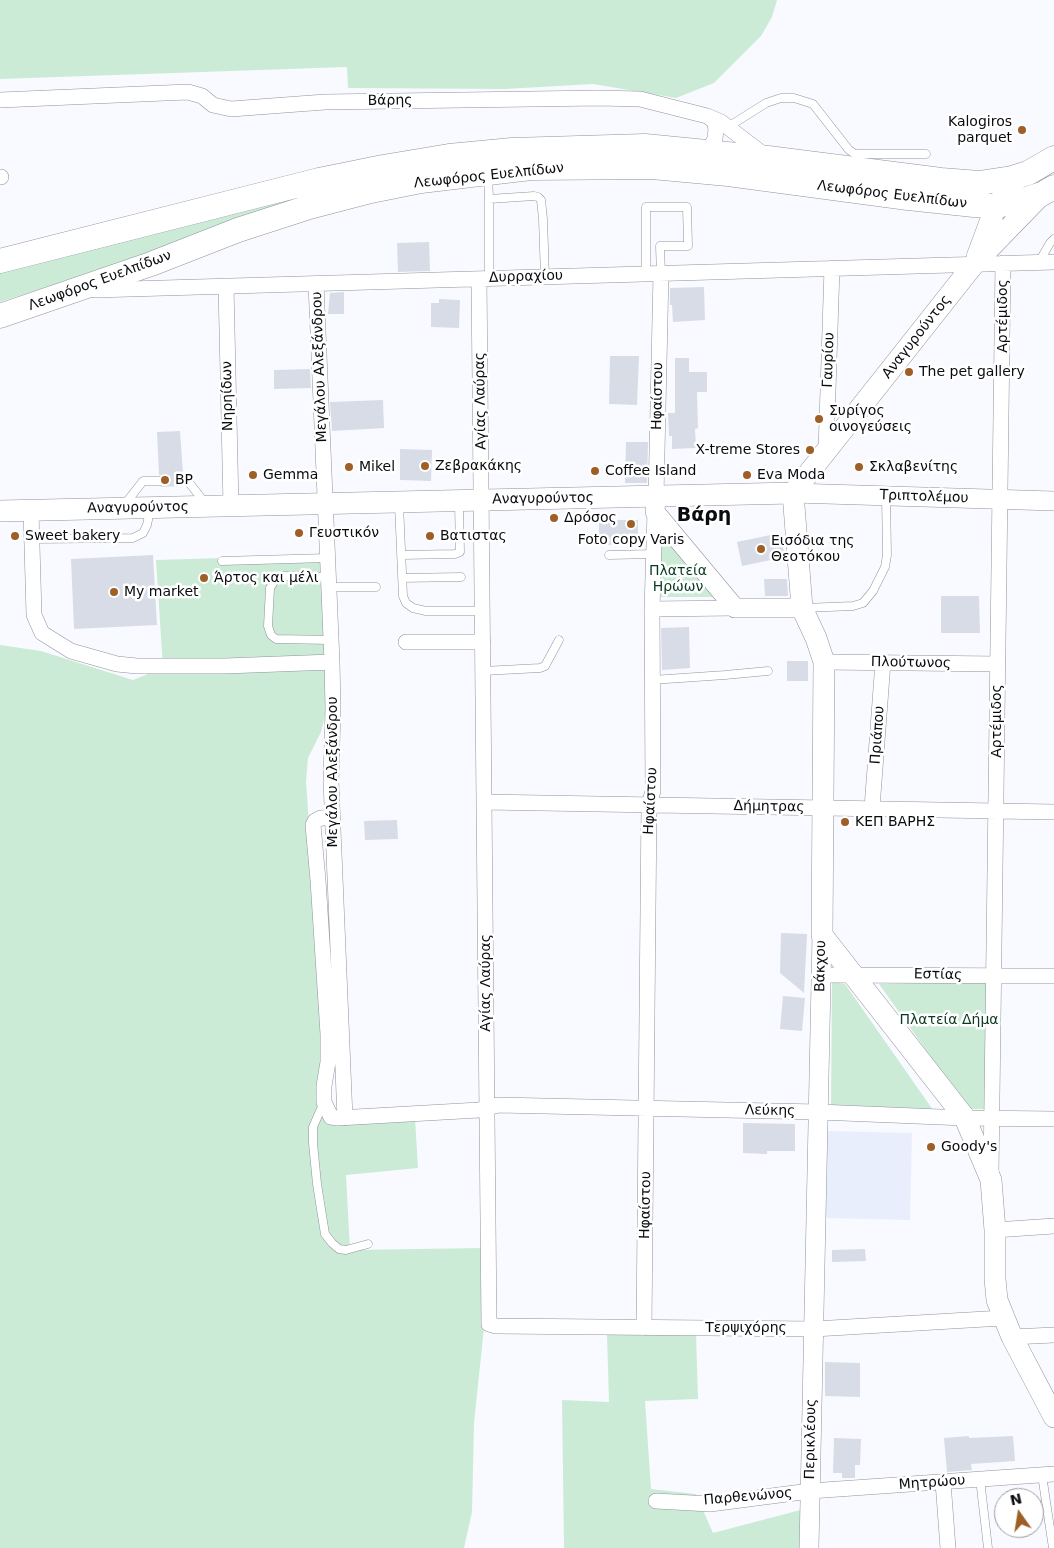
<!DOCTYPE html>
<html>
<head>
<meta charset="utf-8">
<style>
  body { margin:0 }
  #map { position:relative; width:1054px; height:1548px; overflow:hidden; background:#f9faff; font-family:"DejaVu Sans",sans-serif }
  canvas { display:block }
  .north { position:absolute; left:994px; top:1488px; width:50px; height:50px; box-sizing:border-box; background:#fff; border:1px solid #9d9d9f; border-radius:50%; rotate:347deg; font-size:14px; font-weight:700; line-height:20px; text-align:center; color:#0a0b0f }
  .north::after { content:''; display:block; margin:auto; width:18px; height:22px; background:#9e5f26; clip-path:polygon(50% 0,100% 100%,50% 72%,0 100%) }
</style>
</head>
<body>
<div id="map">
<canvas width="1054" height="1548"></canvas>
<div class="north">N</div>
</div>
<script>
const context = document.querySelector('canvas').getContext('2d');
context.lineJoin = 'round';
function paint(path, color) { context.fillStyle = color; context.fill(path, 'evenodd'); }
const toPath = rows => new Path2D(rows.map(r => 'M' + r).join(''));
function stroke(path, color, width, dash) { context.strokeStyle = color; context.lineWidth = width; context.lineCap = dash ? 'butt' : 'round'; context.setLineDash(dash || []); context.stroke(path); }
function write(font, color, halo, rows, align = 'center') {
  context.font = font + ' "DejaVu Sans",sans-serif'; context.lineWidth = 5; context.setLineDash([]); context.textBaseline = 'middle'; context.strokeStyle = halo; context.fillStyle = color; for (const [text, x, y, turn = 0] of rows) {
    context.save(); context.translate(x, y); context.rotate((+turn || 0) * Math.PI / 180); context.textAlign = isNaN(turn) ? turn : align; if (halo) context.strokeText(text, 0, 0); context.fillText(text, 0, 0); context.restore();
  }
}
paint(toPath([
  [827,1131,912,1133,910,1220,825,1218]
]), '#e8eefc');
paint(toPath([
  [0,0,777,0,772,17,761,36,714,83,676,98,593,84,505,89,348,88,347,67,0,79],
  [328,191,160,248,85,275,0,302,0,267],
  [661,540,673,541,713,597,661,597],
  [321,555,328,703,321,732,308,758,306,782,325,1041,320,1109,415,1118,418,1168,346,1175,350,1250,483,1248,484,1328,474,1423,472,1512,464,1548,0,1548,0,645,41,651,133,680,163,668,156,560],
  [987,981,985,1109,968,1109,879,984],
  [832,982,845,984,933,1110,831,1107],
  [696,1333,698,1399,645,1401,651,1489,696,1494,713,1533,808,1508,805,1548,564,1548,562,1400,609,1402,607,1335]
]), '#ccebd6');
paint(toPath([
  [429,242,430,271,398,272,397,243],
  [704,287,705,320,673,322,672,305,670,305,670,288],
  [344,292,344,314,328,314,330,293],
  [439,299,460,300,459,328,431,327,431,303,439,303],
  [610,356,639,356,637,405,609,404],
  [675,358,689,358,689,372,707,372,707,392,697,392,698,428,695,429,696,448,672,449,672,436,669,436,668,413,675,413],
  [310,369,311,388,274,389,274,370],
  [383,400,384,428,332,431,330,402],
  [180,431,183,474,178,477,177,480,180,485,183,486,160,487,165,484,166,481,163,476,159,475,157,432],
  [626,442,648,442,647,483,625,483],
  [400,449,432,450,431,481,400,480],
  [599,520,638,520,638,544,599,545],
  [780,533,785,557,742,566,737,542],
  [153,555,157,625,74,629,71,559],
  [764,579,787,579,788,596,765,596],
  [941,596,979,596,980,633,941,633],
  [689,627,690,668,662,670,661,628],
  [787,661,808,661,808,681,787,681],
  [397,820,398,839,365,840,364,821],
  [781,933,807,934,804,993,780,973],
  [783,996,805,998,802,1031,780,1029],
  [743,1123,795,1124,795,1151,767,1151,767,1154,743,1153],
  [865,1249,866,1261,832,1262,832,1250],
  [825,1362,860,1363,860,1397,825,1396],
  [969,1436,969,1438,1013,1436,1015,1461,971,1464,972,1470,947,1472,944,1438],
  [834,1438,861,1439,860,1465,855,1465,855,1478,842,1478,842,1473,833,1473]
]), '#d8dce7');
const service = toPath([
  [728,127,766,103,781,98,794,98,813,104,849,150,855,154,926,154],
  [488,175,489,199],
  [1039,262,1050,243,1054,239],
  [646,274,646,207,687,207,688,246,660,246,661,274],
  [489,279,489,199,534,196,538,197,541,200,543,219,545,277],
  [183,480,187,480,205,503],
  [125,504,143,481,160,481],
  [399,504,403,596,406,603,413,608,426,611,483,611],
  [33,539,133,538,143,533,147,525,150,510],
  [401,555,455,554,460,552,459,503],
  [609,555,654,554],
  [222,561,327,558],
  [328,577,283,576,275,580,270,588,268,626,271,635,276,639,331,640],
  [402,578,461,577],
  [329,587,376,587],
  [804,608,853,606,863,603,873,591,885,567,887,555,886,496],
  [483,671,540,668,545,666,559,640],
  [652,680,725,675,768,671],
  [324,1102,313,1127,313,1143,317,1184,325,1234,332,1243,339,1249,346,1250,368,1244],
  [1042,1475,1053,1548],
  [980,1479,988,1548]
]);
const minor = toPath([
  [0,100,188,92,202,96,213,105,231,109,325,102,600,98,640,99,707,116,721,122,767,157],
  [707,116,714,121,716,129,715,139,708,151],
  [0,177,1,177],
  [479,279,489,1324,496,1326,814,1329,1003,1318],
  [316,284,332,662,333,708,331,781,345,1118],
  [226,286,231,506],
  [95,290,1054,262],
  [826,451,832,268],
  [656,496,661,274],
  [31,511,34,615,42,633,71,651,117,664,137,666,225,666,332,662],
  [652,609,735,608],
  [406,642,483,642],
  [824,662,997,664],
  [485,802,1054,812],
  [872,808,883,662],
  [333,817,321,818,315,821,313,825,318,880,328,1034,328,1062,324,1086,324,1102,331,1117,338,1118,479,1110,498,1105,818,1112,965,1118,1054,1119],
  [821,975,1054,976],
  [991,1173,1003,263],
  [995,1230,1054,1226],
  [644,1328,649,805,653,791,652,609,655,512],
  [1012,1337,1054,1335],
  [943,1482,948,1548],
  [656,1501,710,1504,810,1491,1054,1474]
]);
const tertiary = toPath([
  [793,493,1054,501],
  [656,496,655,512,735,608,802,608],
  [809,1548,822,935]
]);
const secondary = toPath([
  [977,257,996,206,1019,176],
  [793,493,802,608,816,638,824,662,822,935,965,1118,991,1180,995,1230,995,1279,997,1300,1012,1337,1054,1417],
  [793,493,974,264,1042,194],
  [0,511,793,493]
]);
const primary = toPath([
  [0,261,319,180,383,167,449,156,512,150,645,146,768,158,941,180,979,183,1012,178,1028,173,1054,158],
  [0,316,151,264,238,230,306,208,371,191,421,181,488,173,531,168,652,167,728,174,908,198,974,205,996,206,1018,202,1042,194,1054,187]
]);
stroke(service, '#8f939d', 9);
stroke(minor, '#8f939d', 16);
stroke(tertiary, '#8f939d', 20);
stroke(secondary, '#8f939d', 22);
stroke(primary, '#8f939d', 25);
stroke(service, '#fff', 8);
stroke(minor, '#fff', 15);
stroke(tertiary, '#fff', 19);
stroke(secondary, '#fff', 21);
stroke(primary, '#fff', 24);
for (const [x, y, r, color] of [
  [1022,130,5,"#9e5f26"],
  [909,372,5,"#9e5f26"],
  [819,419,5,"#9e5f26"],
  [810,450,5,"#9e5f26"],
  [425,466,5,"#9e5f26"],
  [349,467,5,"#9e5f26"],
  [859,467,5,"#9e5f26"],
  [595,471,5,"#9e5f26"],
  [253,475,5,"#9e5f26"],
  [747,475,5,"#9e5f26"],
  [165,480,5,"#9e5f26"],
  [554,518,5,"#9e5f26"],
  [631,524,5,"#9e5f26"],
  [299,533,5,"#9e5f26"],
  [15,536,5,"#9e5f26"],
  [430,536,5,"#9e5f26"],
  [761,549,5,"#9e5f26"],
  [204,578,5,"#9e5f26"],
  [114,592,5,"#9e5f26"],
  [845,822,5,"#9e5f26"],
  [931,1147,5,"#9e5f26"]
]) { const dot = new Path2D(); dot.arc(x, y, r, 0, 2 * Math.PI); context.fillStyle = color; context.fill(dot); stroke(dot, '#fff', 2); }
write('14px', '#0a0b0f', '#fff', [
  ["Βάρης",390,101,-1],
  ["Λεωφόρος Ευελπίδων",489,176,-6],
  ["Λεωφόρος Ευελπίδων",892,195,7],
  ["Δυρραχίου",526,277,-2],
  ["Λεωφόρος Ευελπίδων",100,281,-20],
  ["Αρτέμιδος",1003,316,-90],
  ["Αναγυρούντος",917,337,-52],
  ["Γαυρίου",829,360,-88],
  ["Μεγάλου Αλεξάνδρου",320,367,-92],
  ["Νηρηίδων",228,396,-91],
  ["Ηφαίστου",658,396,-89],
  ["Αγίας Λαύρας",481,401,-91],
  ["Τριπτολέμου",924,497,2],
  ["Αναγυρούντος",543,499,-1],
  ["Αναγυρούντος",138,508,-1],
  ["Πλούτωνος",911,663,1],
  ["Αρτέμιδος",997,721,-90],
  ["Πριάπου",878,735,-86],
  ["Μεγάλου Αλεξάνδρου",333,772,-90],
  ["Ηφαίστου",651,801,-87],
  ["Δήμητρας",769,807,1],
  ["Βάκχου",821,966,-89],
  ["Εστίας",938,975,1],
  ["Αγίας Λαύρας",486,983,-90],
  ["Λεύκης",770,1111,1],
  ["Ηφαίστου",646,1205,-89],
  ["Τερψιχόρης",746,1328],
  ["Περικλέους",811,1439,-89],
  ["Μητρώου",932,1483,-4],
  ["Παρθενώνος",748,1497,-5]
]);
write('14px', '#0a0b0f', '#fff', [
  ["Kalogiros",1012,122,"right"],
  ["parquet",1012,138,"right"],
  ["The pet gallery",919,372],
  ["Συρίγος",829,411],
  ["οινογεύσεις",829,427],
  ["X-treme Stores",800,450,"right"],
  ["Ζεβρακάκης",435,466],
  ["Mikel",359,467],
  ["Σκλαβενίτης",869,467],
  ["Coffee Island",605,471],
  ["Gemma",263,475],
  ["Eva Moda",757,475],
  ["BP",175,480],
  ["Δρόσος",564,518],
  ["Γευστικόν",309,533],
  ["Sweet bakery",25,536],
  ["Βατιστας",440,536],
  ["Foto copy Varis",631,540,"center"],
  ["Εισόδια της",771,541],
  ["Θεοτόκου",771,557],
  ["Άρτος και μέλι",214,578],
  ["My market",124,592],
  ["ΚΕΠ ΒΑΡΗΣ",855,822],
  ["Goody's",941,1147]
], 'left');
write('14px', '#083921', '#fff', [
  ["Πλατεία",678,571],
  ["Ηρώων",678,587],
  ["Πλατεία Δήμα",949,1020]
]);
write('bold 19px', '#0a0b0f', '#fff', [
  ["Βάρη",704,516]
]);
</script>
</body>
</html>
